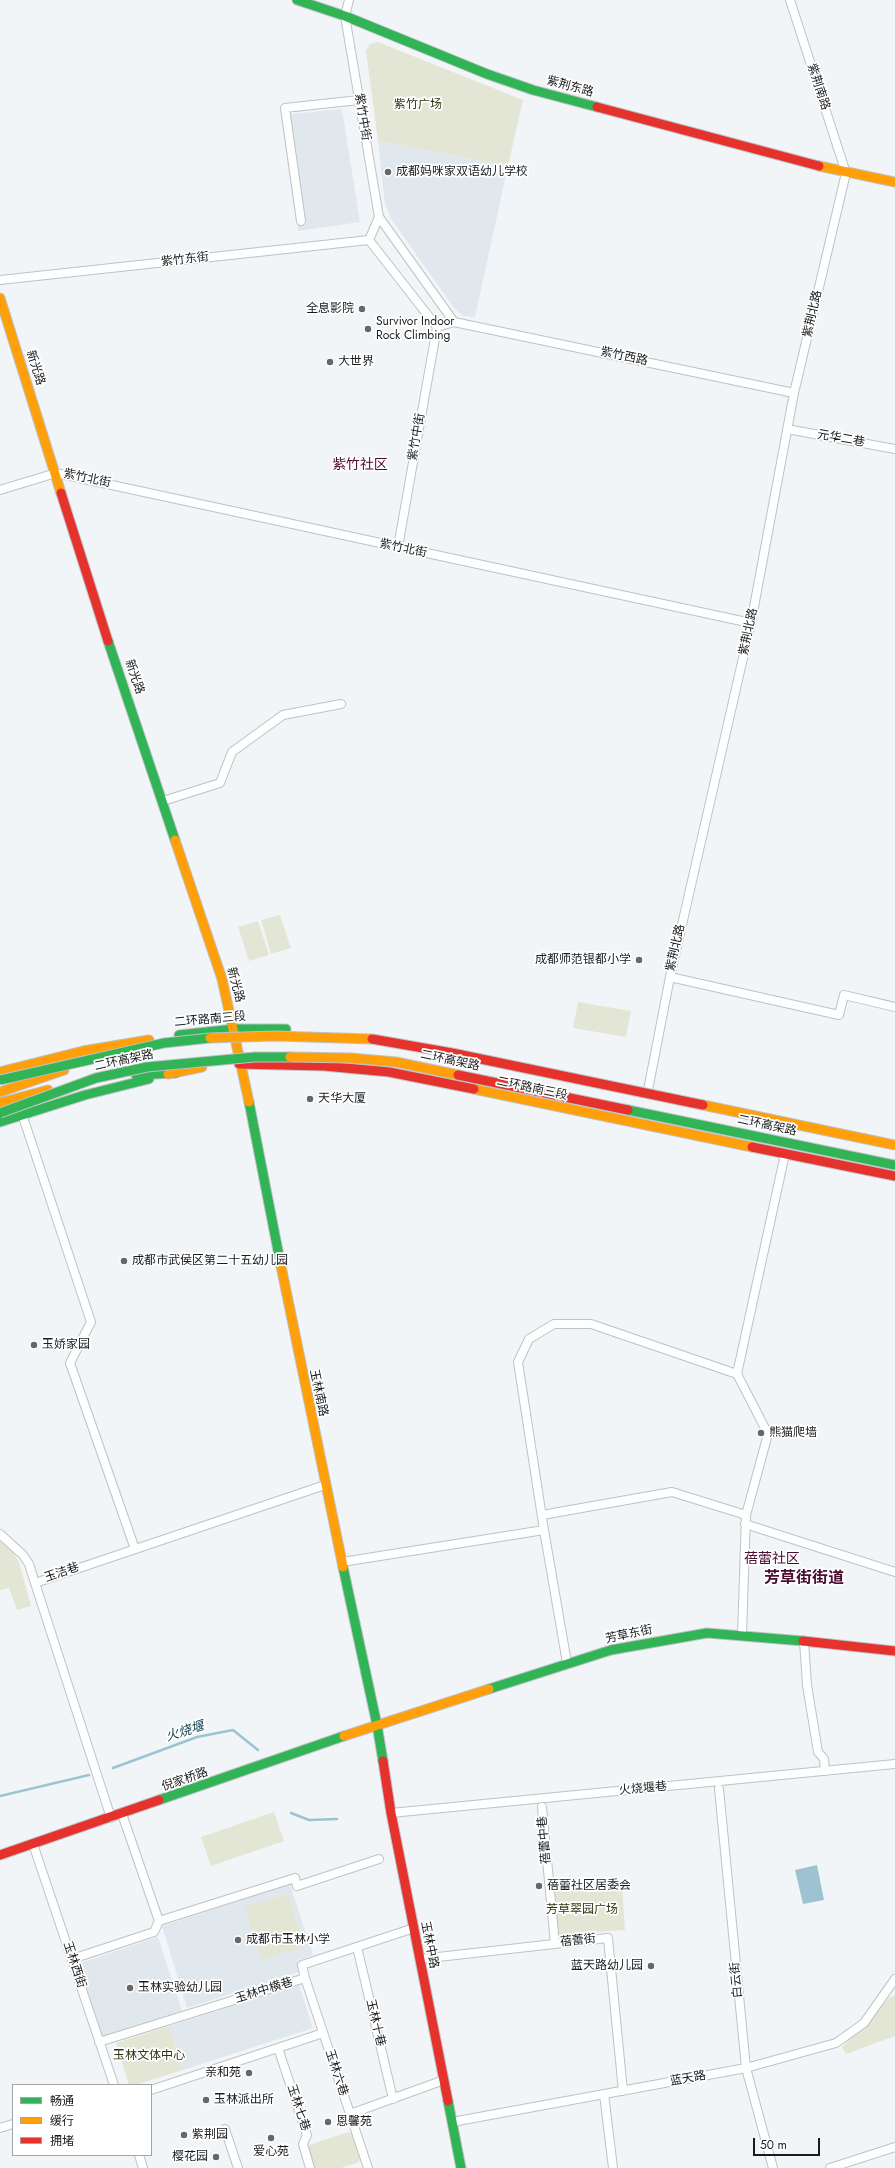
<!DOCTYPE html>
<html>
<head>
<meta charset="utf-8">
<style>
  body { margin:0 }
  #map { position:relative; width:895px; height:2168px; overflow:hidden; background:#f2f5f8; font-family:Jost,"Noto Sans SC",sans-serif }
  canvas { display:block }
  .legend { position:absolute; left:12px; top:2084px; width:140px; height:72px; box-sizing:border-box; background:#fff; border:1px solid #a3a4a5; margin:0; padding:5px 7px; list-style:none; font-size:12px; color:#191b1d }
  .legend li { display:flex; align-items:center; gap:8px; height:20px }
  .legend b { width:20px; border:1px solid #a3a4a5 }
  .scale { position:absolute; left:753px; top:2138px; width:67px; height:18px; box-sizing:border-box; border:2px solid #191b1d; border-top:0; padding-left:5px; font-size:12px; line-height:14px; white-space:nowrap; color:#191b1d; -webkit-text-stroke:3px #fff; paint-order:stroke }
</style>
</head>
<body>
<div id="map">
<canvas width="895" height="2168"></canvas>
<ul class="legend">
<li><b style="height:5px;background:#30b455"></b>畅通</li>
<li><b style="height:5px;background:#ff9f0a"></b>缓行</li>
<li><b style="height:5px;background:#e5322d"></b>拥堵</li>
</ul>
<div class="scale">50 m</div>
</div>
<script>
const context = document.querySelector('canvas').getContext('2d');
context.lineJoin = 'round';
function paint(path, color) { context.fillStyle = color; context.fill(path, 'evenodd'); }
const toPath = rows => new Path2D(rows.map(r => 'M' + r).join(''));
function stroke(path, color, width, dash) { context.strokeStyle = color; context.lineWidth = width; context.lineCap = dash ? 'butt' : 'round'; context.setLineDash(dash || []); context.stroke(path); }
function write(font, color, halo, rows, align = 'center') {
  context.font = font + ' Jost,"Noto Sans SC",sans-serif'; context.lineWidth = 3.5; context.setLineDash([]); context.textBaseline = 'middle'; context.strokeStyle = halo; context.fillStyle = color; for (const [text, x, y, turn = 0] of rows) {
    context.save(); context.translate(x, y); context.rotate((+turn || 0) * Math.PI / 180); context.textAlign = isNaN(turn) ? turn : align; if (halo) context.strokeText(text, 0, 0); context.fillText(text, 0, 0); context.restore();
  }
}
paint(toPath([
  [342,109,360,222,298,231,281,115],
  [378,141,508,166,475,317,463,316,454,308,392,220,385,204],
  [290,1884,313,1955,297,1961,299,1972,187,2008,162,1926],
  [158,1937,182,2011,102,2038,77,1964],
  [299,1985,313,2028,183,2070,169,2026]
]), '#e0e8ee');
paint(toPath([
  [378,42,523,100,508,166,378,141,366,51,370,44],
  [280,915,291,948,271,954,261,920],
  [258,921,269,955,249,961,238,927],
  [578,1002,631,1011,626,1037,573,1028],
  [0,1539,7,1543,19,1562,31,1606,17,1610,9,1588,0,1590],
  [274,1812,284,1841,211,1866,201,1837],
  [622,1884,625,1930,558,1935,555,1889],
  [288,1894,304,1947,261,1960,245,1907],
  [895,1995,895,2036,846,2054,842,2047,888,1999],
  [169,2026,183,2070,135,2085,129,2085,116,2043],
  [348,2132,353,2134,360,2157,359,2162,341,2168,313,2168,307,2150,309,2145]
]), '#e4e6d5');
paint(toPath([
  [817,1865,824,1900,803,1904,795,1870]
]), '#9dc3d3');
stroke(toPath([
  [113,1768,197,1737,233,1730,258,1750],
  [0,1796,89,1775],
  [291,1813,309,1820,337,1819]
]), '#9dc3d3', 2.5);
const street = toPath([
  [349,0,345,16,379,217,454,322],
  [301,221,285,108,359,100],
  [369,240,437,327],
  [369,240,379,217],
  [0,280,369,240],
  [787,429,895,449],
  [0,490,56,473,751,623],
  [398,547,437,327,454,322,794,393],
  [163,801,220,783,232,752,283,715,341,704],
  [670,977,839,1015,844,995,895,1007],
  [648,1090,670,977,751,623,794,393,846,173,790,0],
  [22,1114,91,1322,70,1363,135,1549],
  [542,1515,672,1492,746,1515],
  [745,1524,895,1572],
  [0,1534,23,1555,29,1564,35,1583],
  [342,1562,544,1530],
  [742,1635,746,1515,768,1434,737,1374,785,1154],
  [804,1641,807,1685,818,1752,824,1759,825,1771],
  [567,1663,544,1530,518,1362,529,1339,554,1324,591,1324,737,1374],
  [719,1789,746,2068,773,2168],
  [542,1807,555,1944],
  [391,1813,895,1764],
  [122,1814,159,1921],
  [111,1818,35,1583,325,1485],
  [33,1844,114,2085],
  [357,1947,393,2099],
  [72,1959,154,1932,159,1921,295,1878,297,1886,379,1859],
  [420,1959,608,1938,623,2091],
  [305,1978,368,2168],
  [99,2042,305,1978,302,1965,414,1928],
  [278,2048,307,2135,303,2144,310,2168],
  [151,2090,323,2033],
  [604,2094,613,2168],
  [350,2114,444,2080],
  [452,2122,746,2068,836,2043,864,2023,895,1979],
  [0,2128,13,2124],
  [225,2129,238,2168],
  [139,2155,143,2168],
  [830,2168,895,2147]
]);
const fast = toPath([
  [297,0,345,16,487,74,533,90,597,107],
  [108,641,175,840],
  [179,1035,234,1029,286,1029],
  [136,1075,176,1073],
  [249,1102,281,1266],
  [0,1122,85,1095,149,1079],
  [343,1567,377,1725,383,1761],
  [489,1689,611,1650,707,1633,803,1641],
  [159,1800,344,1736],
  [448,2101,461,2168]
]);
const slow = toPath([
  [819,166,895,182],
  [0,298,61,493],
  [175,840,222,979,249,1102],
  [0,1072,83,1051,149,1040],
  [168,1074,202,1067],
  [474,1089,752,1147],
  [0,1092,64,1070],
  [0,1103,48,1090],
  [281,1266,343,1567],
  [344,1736,489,1689]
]);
const jam = toPath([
  [597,107,819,166],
  [61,493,108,641],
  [239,1064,324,1066,389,1072,474,1089],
  [752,1147,895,1176],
  [803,1641,895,1651],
  [383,1761,391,1813,448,2101],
  [0,1855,159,1800]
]);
stroke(street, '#bfc2c4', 10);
stroke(fast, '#bfc2c4', 11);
stroke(slow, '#bfc2c4', 11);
stroke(jam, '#bfc2c4', 11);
stroke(street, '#fdfefe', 8);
stroke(fast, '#30b455', 9);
stroke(slow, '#ff9f0a', 9);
stroke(jam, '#e5322d', 9);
const fastBridge = toPath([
  [0,1080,164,1043,210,1038],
  [628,1110,895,1165],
  [0,1113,96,1078,147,1067,255,1057,290,1057]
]);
const slowBridge = toPath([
  [210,1038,275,1036,372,1039],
  [290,1057,350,1058,396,1062,458,1075],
  [703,1105,895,1145]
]);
const jamBridge = toPath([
  [372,1039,452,1053,703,1105],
  [458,1075,628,1110]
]);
stroke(fastBridge, '#bfc2c4', 11, []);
stroke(slowBridge, '#bfc2c4', 11, []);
stroke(jamBridge, '#bfc2c4', 11, []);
stroke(fastBridge, '#30b455', 9);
stroke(slowBridge, '#ff9f0a', 9);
stroke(jamBridge, '#e5322d', 9);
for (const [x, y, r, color] of [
  [388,172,4,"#65676a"],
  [362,309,4,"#65676a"],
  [368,329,4,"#65676a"],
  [330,362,4,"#65676a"],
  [639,960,4,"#65676a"],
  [310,1099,4,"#65676a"],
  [124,1261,4,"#65676a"],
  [34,1345,4,"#65676a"],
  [761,1433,4,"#65676a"],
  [539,1886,4,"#65676a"],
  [238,1940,4,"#65676a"],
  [651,1966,4,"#65676a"],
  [130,1988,4,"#65676a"],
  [249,2073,4,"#65676a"],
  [206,2100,4,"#65676a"],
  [328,2122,4,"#65676a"],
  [184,2135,4,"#65676a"],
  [271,2138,4,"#65676a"],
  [216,2157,4,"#65676a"]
]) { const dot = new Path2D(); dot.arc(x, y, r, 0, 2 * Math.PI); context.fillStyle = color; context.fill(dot); stroke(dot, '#fff', 1.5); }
write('12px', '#191b1d', '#fff', [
  ["紫荆东路",570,87,15],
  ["紫荆南路",818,87,72],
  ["紫竹中街",362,117,81],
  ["紫竹东街",185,260,-6],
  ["紫荆北路",813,314,-77],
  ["紫竹西路",624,357,12],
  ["新光路",35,368,72],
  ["紫竹中街",417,437,-80],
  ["元华二巷",841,439,10],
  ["紫竹北街",87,479,12],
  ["紫竹北街",403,549,12],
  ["紫荆北路",749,632,-78],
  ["新光路",134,677,71],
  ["紫荆北路",676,948,-77],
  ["新光路",235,985,75],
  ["二环路南三段",210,1020,-5],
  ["二环高架路",124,1061,-12],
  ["二环高架路",450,1061,12],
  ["二环路南三段",532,1089,12],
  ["二环高架路",767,1126,12],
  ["玉林南路",318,1393,78],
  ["玉洁巷",62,1573,-19],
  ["芳草东街",629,1635,-12],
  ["倪家桥路",185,1780,-19],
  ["火烧堰巷",643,1789,-5],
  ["蓓蕾中巷",545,1840,-95],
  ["蓓蕾街",578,1941,-6],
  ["玉林中路",429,1945,79],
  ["玉林西街",74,1965,72],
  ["白云街",737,1980,-95],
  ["玉林中横巷",264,1991,-17],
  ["玉林十巷",375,2023,77],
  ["玉林六巷",336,2073,72],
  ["蓝天路",688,2079,-10],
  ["玉林七巷",298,2108,72]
]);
write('12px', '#32330e', '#fff', [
  ["紫竹广场",418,105],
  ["芳草翠园广场",582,1910],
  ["玉林文体中心",149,2056]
]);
write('12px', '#191b1d', '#fff', [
  ["成都妈咪家双语幼儿学校",396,172],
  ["全息影院",354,309,"right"],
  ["Survivor Indoor",376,322],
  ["Rock Climbing",376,336],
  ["大世界",338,362],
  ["成都师范银都小学",631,960,"right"],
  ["天华大厦",318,1099],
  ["成都市武侯区第二十五幼儿园",132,1261],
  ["玉娇家园",42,1345],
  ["熊猫爬墙",769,1433],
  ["蓓蕾社区居委会",547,1886],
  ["成都市玉林小学",246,1940],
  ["蓝天路幼儿园",643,1966,"right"],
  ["玉林实验幼儿园",138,1988],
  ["亲和苑",241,2073,"right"],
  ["玉林派出所",214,2100],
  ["恩馨苑",336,2122],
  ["紫荆园",192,2135],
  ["爱心苑",271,2152,"center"],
  ["樱花园",208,2157,"right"]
], 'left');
write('italic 13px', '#0e3d4d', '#fff', [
  ["火烧堰",185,1732,-17]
]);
write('14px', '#4a0c31', '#fff', [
  ["紫竹社区",360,466],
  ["蓓蕾社区",772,1560]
]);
write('bold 16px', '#4a0c31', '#fff', [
  ["芳草街街道",804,1579]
]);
</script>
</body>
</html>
